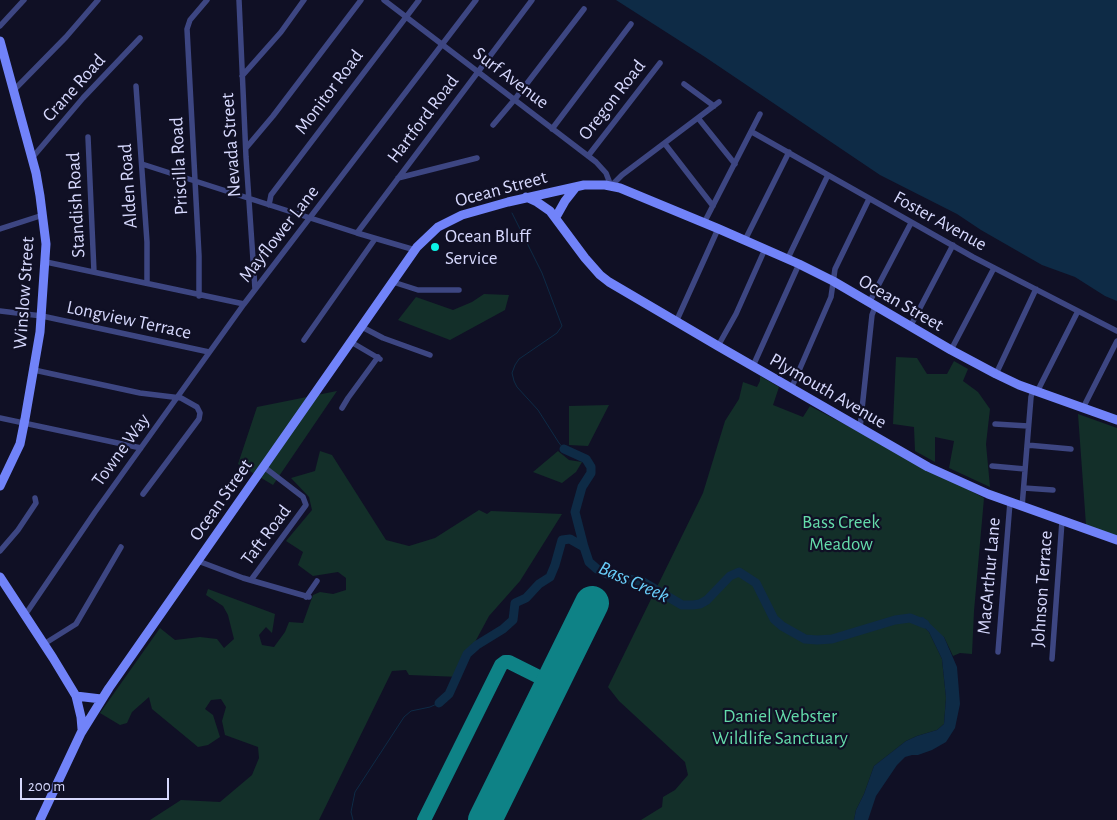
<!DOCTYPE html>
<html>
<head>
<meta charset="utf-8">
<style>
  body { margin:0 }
  #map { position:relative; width:1117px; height:820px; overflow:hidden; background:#101025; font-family:"Alegreya Sans",sans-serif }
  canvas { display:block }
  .scale { position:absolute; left:20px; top:778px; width:149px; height:22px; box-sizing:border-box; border:2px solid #d6d8fd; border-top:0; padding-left:6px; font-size:15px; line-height:18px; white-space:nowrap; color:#d6d8fd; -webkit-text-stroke:4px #101025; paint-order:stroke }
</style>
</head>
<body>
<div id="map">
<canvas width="1117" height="820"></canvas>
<div class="scale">200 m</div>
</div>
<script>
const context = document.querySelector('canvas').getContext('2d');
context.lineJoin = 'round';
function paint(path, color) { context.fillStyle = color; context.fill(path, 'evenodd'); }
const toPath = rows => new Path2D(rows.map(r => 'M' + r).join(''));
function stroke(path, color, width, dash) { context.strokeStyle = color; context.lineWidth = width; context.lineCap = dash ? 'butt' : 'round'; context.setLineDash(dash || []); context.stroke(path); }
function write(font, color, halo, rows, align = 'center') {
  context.font = font + ' "Alegreya Sans",sans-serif'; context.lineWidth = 4.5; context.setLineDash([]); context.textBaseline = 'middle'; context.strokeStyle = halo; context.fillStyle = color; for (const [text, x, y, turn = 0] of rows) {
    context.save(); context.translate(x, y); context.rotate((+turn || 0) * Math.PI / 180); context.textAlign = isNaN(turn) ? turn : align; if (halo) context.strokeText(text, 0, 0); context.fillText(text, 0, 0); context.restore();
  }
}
paint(toPath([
  [484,294,509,295,505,310,450,340,398,320,416,297,453,310,472,302],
  [896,357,917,358,927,374,947,374,954,361,968,369,963,381,978,392,990,409,986,444,990,487,949,468,954,441,935,437,935,462,915,451,914,427,893,424],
  [760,376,779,387,773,405,803,417,810,406,984,498,974,611,972,654,960,653,953,656,944,637,914,622,924,627,929,632,942,659,946,698,944,724,937,730,917,736,906,741,874,766,864,794,856,810,854,820,641,820,662,807,663,797,675,790,688,775,685,762,619,701,608,687,703,493,725,421,739,399,743,382,757,387,760,381],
  [337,391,273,485,238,464,257,407],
  [609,405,588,446,569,445,569,406],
  [1078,414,1117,428,1117,536,1086,525],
  [320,451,332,455,386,540,409,546,435,538,479,510,487,514,491,511,562,514,520,581,489,616,468,655,461,677,409,675,406,670,392,671,319,820,150,820,181,800,220,802,252,775,259,758,258,747,225,735,222,721,226,707,221,699,211,700,205,709,213,715,220,737,208,745,198,747,152,709,149,697,132,712,127,723,120,725,100,713,160,628,175,640,200,637,217,639,224,648,234,639,228,615,223,606,206,595,208,589,275,614,272,633,266,627,259,635,262,645,274,647,285,632,289,622,303,623,313,595,320,592,333,594,346,590,346,578,338,572,313,576,298,565,303,552,286,541,312,510,309,497,291,478,315,471],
  [558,451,569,460,582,462,576,472,562,483,533,472]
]), '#132f29');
paint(toPath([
  [616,0,1117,0,1117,301,1105,296,1075,277,1042,265,981,230,957,214,880,175,705,57],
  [923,617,944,637,957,667,960,704,955,728,946,742,932,750,918,755,912,755,905,757,897,765,876,796,868,820,854,820,856,810,864,794,874,766,906,741,917,736,937,730,944,724,946,698,942,659,929,632,924,627,914,622,918,618]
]), '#0e2b46');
stroke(toPath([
  [512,213,542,273,562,326,557,333,519,359,515,365,512,373,514,381,517,387,538,410,559,443,564,449],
  [353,820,351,812,355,792,404,717,411,711,430,707,439,703]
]), '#0e2b46', 1);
stroke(toPath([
  [564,449,586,459,591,467,591,473,582,487,575,512,584,547,589,562,597,569,609,575,643,582,682,605,693,605,700,604,707,600,730,576,739,572,756,583,774,619,782,626,805,639,817,640,832,639,895,620,910,618,925,624],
  [439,703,449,694,467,654,477,645,503,629,513,620,515,603,526,598,539,584,550,577,555,565,562,540,570,539,584,547]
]), '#0e2b46', 9);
stroke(toPath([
  [424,820,501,665,505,662,509,662,543,679,548,687,548,693]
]), '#0e8286', 14);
stroke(toPath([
  [485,820,592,603]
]), '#0e8286', 34);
stroke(toPath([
  [239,0,246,157,255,289],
  [384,0,596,162,606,173,611,186,622,175,719,102],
  [0,26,24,0],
  [242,76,281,32,304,0],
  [684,84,714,106],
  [136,86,147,242,147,283],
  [13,91,66,37,98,0],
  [698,118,735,164],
  [493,125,515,99,584,9],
  [552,129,631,24],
  [752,132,973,257,1117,331],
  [88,137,94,272],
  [665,144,713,206],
  [246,148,273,116,361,0],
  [588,156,660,63],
  [32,158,83,98,140,38],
  [142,164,357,233,415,250],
  [398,178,477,158],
  [269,205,271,195,419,0],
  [704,223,760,114],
  [0,229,43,215],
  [357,233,532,0],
  [745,240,789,152],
  [788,258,828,175],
  [46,262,244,304,476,0],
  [393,282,418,290,459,290],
  [199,296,199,256,187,29,190,20,207,0],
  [869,303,911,223],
  [0,311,42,316,209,352],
  [676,322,718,229],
  [362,327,383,338,430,355],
  [910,327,953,245],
  [304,340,375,239],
  [351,342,380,359],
  [718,346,736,314,765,249],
  [951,350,994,268],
  [753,366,799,264],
  [34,370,140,393,181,398,197,407,200,413,199,419,143,494],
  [996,374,1036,289],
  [791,389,831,297,835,269,869,199],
  [1037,392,1078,311],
  [342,408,348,398,378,357],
  [1083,408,1117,341],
  [0,418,141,448],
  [995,424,1028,426],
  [860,428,872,315,875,307],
  [1027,445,1071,449],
  [992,466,1025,469],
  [1024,488,1053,490],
  [1022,507,1031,397,1033,390],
  [0,551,18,530,36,503,35,498],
  [198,561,243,578,309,597],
  [251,580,306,505,303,497,264,467],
  [306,597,317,581],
  [25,615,95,512,244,304],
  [44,644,76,624,121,547],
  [998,652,1010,502],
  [1052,659,1062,521]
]), '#3d4682', 5.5);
stroke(toPath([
  [0,41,36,173,40,196,46,244,40,332,25,419,20,444,0,486],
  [526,197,537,202,550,211,585,258,600,275,609,282,718,346,928,467,988,494,1117,540],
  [556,217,565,201,576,187],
  [0,577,53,658,76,696,101,699],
  [76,696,81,717,82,729],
  [40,820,81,733,109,688,417,247,438,227,462,215,508,202,584,185,605,185,620,188,719,229,799,264,833,281,951,350,996,374,1019,385,1117,420]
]), '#7183f9', 9);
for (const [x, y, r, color] of [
  [435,247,5,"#0bf4e6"]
]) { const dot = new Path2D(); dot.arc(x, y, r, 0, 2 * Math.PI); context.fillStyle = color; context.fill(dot); stroke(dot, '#101025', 2); }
write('19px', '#d6d8fd', '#101025', [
  ["Surf Avenue",511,78,37],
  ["Crane Road",74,88,-48],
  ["Monitor Road",329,92,-53],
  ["Oregon Road",612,100,-52],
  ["Hartford Road",423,119,-53],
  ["Nevada Street",231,145,-94],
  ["Priscilla Road",179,166,-93],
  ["Alden Road",128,186,-94],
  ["Ocean Street",501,189,-15],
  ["Standish Road",76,205,-93],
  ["Foster Avenue",940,221,29],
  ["Mayflower Lane",279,234,-52],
  ["Winslow Street",24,293,-86],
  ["Ocean Street",901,303,30],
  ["Longview Terrace",129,320,12],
  ["Plymouth Avenue",828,391,30],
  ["Towne Way",121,450,-54],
  ["Ocean Street",221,500,-55],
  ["Taft Road",266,535,-53],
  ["MacArthur Lane",989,576,-85],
  ["Johnson Terrace",1042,589,-86]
]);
write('19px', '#d6d8fd', '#101025', [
  ["Ocean Bluff",445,236],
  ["Service",445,258]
], 'left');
write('19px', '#64dbaa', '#101025', [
  ["Bass Creek",841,522],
  ["Meadow",841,544],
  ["Daniel Webster",780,716],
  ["Wildlife Sanctuary",780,738]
]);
write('italic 20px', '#68cdf9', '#101025', [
  ["Bass Creek",634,582,24]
]);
</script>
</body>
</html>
